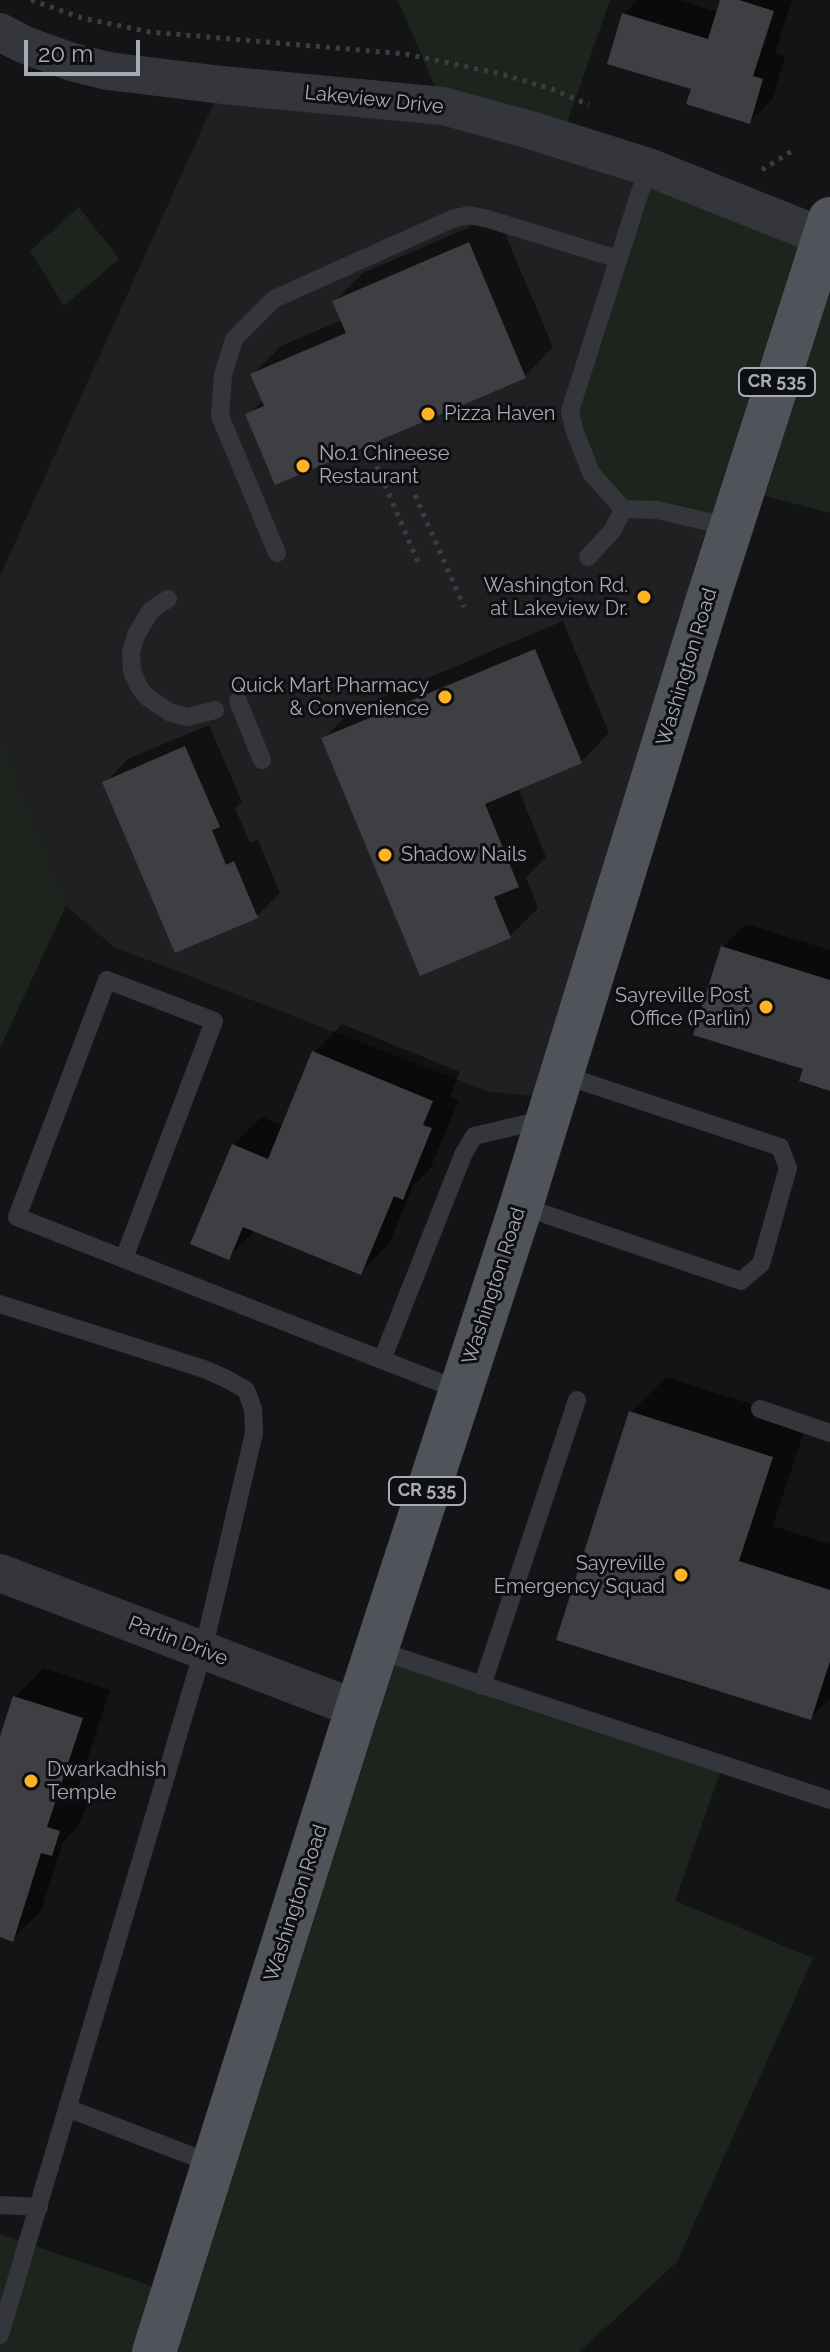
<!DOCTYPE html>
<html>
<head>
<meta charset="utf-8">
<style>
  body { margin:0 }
  #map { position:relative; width:830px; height:2352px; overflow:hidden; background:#141416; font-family:Raleway,sans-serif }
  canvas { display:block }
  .scale { position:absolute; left:24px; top:40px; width:116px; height:36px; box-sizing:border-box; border:4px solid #a5abb7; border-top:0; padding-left:10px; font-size:24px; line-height:28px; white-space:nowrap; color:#a5abb7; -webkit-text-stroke:6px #0f0f11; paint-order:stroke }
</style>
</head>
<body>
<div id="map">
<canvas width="830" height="2352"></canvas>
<div class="scale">20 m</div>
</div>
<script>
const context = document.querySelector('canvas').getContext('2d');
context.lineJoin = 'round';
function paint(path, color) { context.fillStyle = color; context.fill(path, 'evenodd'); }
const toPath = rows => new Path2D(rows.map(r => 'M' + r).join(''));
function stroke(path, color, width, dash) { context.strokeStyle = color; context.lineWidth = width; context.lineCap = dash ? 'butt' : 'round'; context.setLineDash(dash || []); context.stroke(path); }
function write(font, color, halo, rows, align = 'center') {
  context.font = font + ' Raleway,sans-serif'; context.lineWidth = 6; context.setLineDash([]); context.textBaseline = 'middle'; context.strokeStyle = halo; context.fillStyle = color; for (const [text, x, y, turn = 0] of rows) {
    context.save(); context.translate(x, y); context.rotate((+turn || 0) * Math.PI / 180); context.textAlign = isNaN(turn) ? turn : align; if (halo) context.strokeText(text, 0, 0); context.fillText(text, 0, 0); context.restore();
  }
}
paint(toPath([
  [222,85,443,106,824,237,553,1097,490,1092,114,947,66,906,0,738,0,576]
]), '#202023');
paint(toPath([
  [398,0,610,0,561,140,443,106],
  [648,167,830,219,830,513,743,490,731,527,623,509,574,429],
  [79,207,119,259,64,306,30,251],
  [0,738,66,906,0,1048],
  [377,1650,466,1686,720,1773,675,1901,813,1958,677,2262,579,2352,0,2352,0,2234,172,2293]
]), '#1c241d');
paint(toPath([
  [637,0,678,0,718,12,722,0,792,0,775,53,785,56,773,98,750,122,693,88,624,14],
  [497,215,553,347,525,376,248,415,263,400,252,375,281,346,342,320,335,301,363,273],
  [563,621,609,733,581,762,518,788,546,857,526,877,538,908,510,936,324,738,352,710],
  [209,725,242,802,235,808,250,843,258,840,280,893,257,916,176,950,105,783,128,759],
  [746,924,830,950,830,1089,805,1068,723,947],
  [342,1024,460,1072,450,1096,459,1100,430,1169,413,1186,389,1244,360,1273,256,1230,228,1258,233,1145,262,1117,284,1126,314,1053],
  [666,1377,807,1422,773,1526,830,1544,830,1699,810,1718,631,1412],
  [43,1668,110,1690,75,1798,87,1803,79,1826,63,1842,41,1911,12,1939,0,1935,0,1736,15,1697]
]), '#0007');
paint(toPath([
  [720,0,739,0,774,11,753,76,763,79,750,124,686,104,691,89,607,64,622,13,708,39],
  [469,242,526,378,275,485,245,414,264,406,250,374,346,333,332,301],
  [535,649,582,763,485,804,519,887,494,897,511,938,420,976,321,738],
  [185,746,220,827,212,830,226,865,234,861,258,918,175,953,102,782],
  [721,946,830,980,830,1091,799,1081,803,1069,693,1035],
  [312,1051,433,1101,423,1125,432,1128,403,1200,394,1196,361,1275,243,1227,229,1260,190,1244,232,1144,268,1159],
  [629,1411,773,1457,739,1561,830,1590,830,1661,811,1720,556,1640],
  [13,1696,83,1718,47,1827,60,1831,52,1856,41,1853,13,1942,0,1937,0,1736]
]), '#3e3f43');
stroke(toPath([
  [31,0,82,18,150,32,406,54,501,74,552,89,589,105],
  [762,170,792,151],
  [373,457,418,562],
  [415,495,464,607]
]), '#3b3d42', 5, [4, 6]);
stroke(toPath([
  [648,167,570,411,574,429,591,473,623,509,657,510,731,527],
  [277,553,220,416,223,375,234,339,274,299,452,219,469,215,488,219,618,259],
  [588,557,613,530,623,509],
  [168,599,151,610,136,635,131,653,132,671,139,687,147,697,171,713,188,717,215,710],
  [238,701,262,760],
  [521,1206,741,1281,761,1264,788,1168,780,1147,560,1074],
  [124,1258,214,1021,107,980,17,1217,459,1390],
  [0,1304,204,1369,227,1379,246,1390,253,1409,254,1433,203,1651,0,2335],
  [382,1360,463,1155,474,1136,546,1119],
  [760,1409,830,1433],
  [377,1650,830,1800],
  [482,1686,577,1400],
  [67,2108,213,2164],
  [0,2205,39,2207]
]), '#35363b', 18);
stroke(toPath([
  [0,32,25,45,72,62,108,71,222,85,443,106,527,129,648,167,824,237],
  [0,1573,357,1709]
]), '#35363b', 38);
stroke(toPath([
  [154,2352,357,1709,521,1206,708,599,830,219]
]), '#51535a', 44);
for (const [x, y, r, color] of [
  [428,414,8,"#feb324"],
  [303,466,8,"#feb324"],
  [644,597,8,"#feb324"],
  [445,697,8,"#feb324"],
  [385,855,8,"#feb324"],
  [766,1007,8,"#feb324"],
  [681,1575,8,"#feb324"],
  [31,1781,8,"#feb324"]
]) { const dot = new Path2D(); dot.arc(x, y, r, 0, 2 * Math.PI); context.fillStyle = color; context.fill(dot); stroke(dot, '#0f0f11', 3); }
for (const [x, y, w] of [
  [777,382,76],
  [427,1491,76]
]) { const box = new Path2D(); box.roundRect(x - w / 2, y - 14, w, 28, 6); context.fillStyle = '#0f0f11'; context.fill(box); stroke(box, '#a5abb7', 2); }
write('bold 18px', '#a5abb7', null, [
  ["CR 535",777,382],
  ["CR 535",427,1491]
]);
write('20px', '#a5abb7', '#0f0f11', [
  ["Lakeview Drive",374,100,6],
  ["Washington Road",687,667,-73],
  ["Washington Road",494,1286,-72],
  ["Parlin Drive",178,1641,21],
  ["Washington Road",296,1903,-72]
]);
write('20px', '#a5abb7', '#0f0f11', [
  ["Pizza Haven",444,414],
  ["No.1 Chineese",319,454],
  ["Restaurant",319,477],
  ["Washington Rd.",628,586,"right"],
  ["at Lakeview Dr.",628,609,"right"],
  ["Quick Mart Pharmacy",429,686,"right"],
  ["& Convenience",429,709,"right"],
  ["Shadow Nails",401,855],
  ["Sayreville Post",750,996,"right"],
  ["Office (Parlin)",750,1019,"right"],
  ["Sayreville",665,1564,"right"],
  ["Emergency Squad",665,1587,"right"],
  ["Dwarkadhish",47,1770],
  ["Temple",47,1793]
], 'left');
</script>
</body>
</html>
